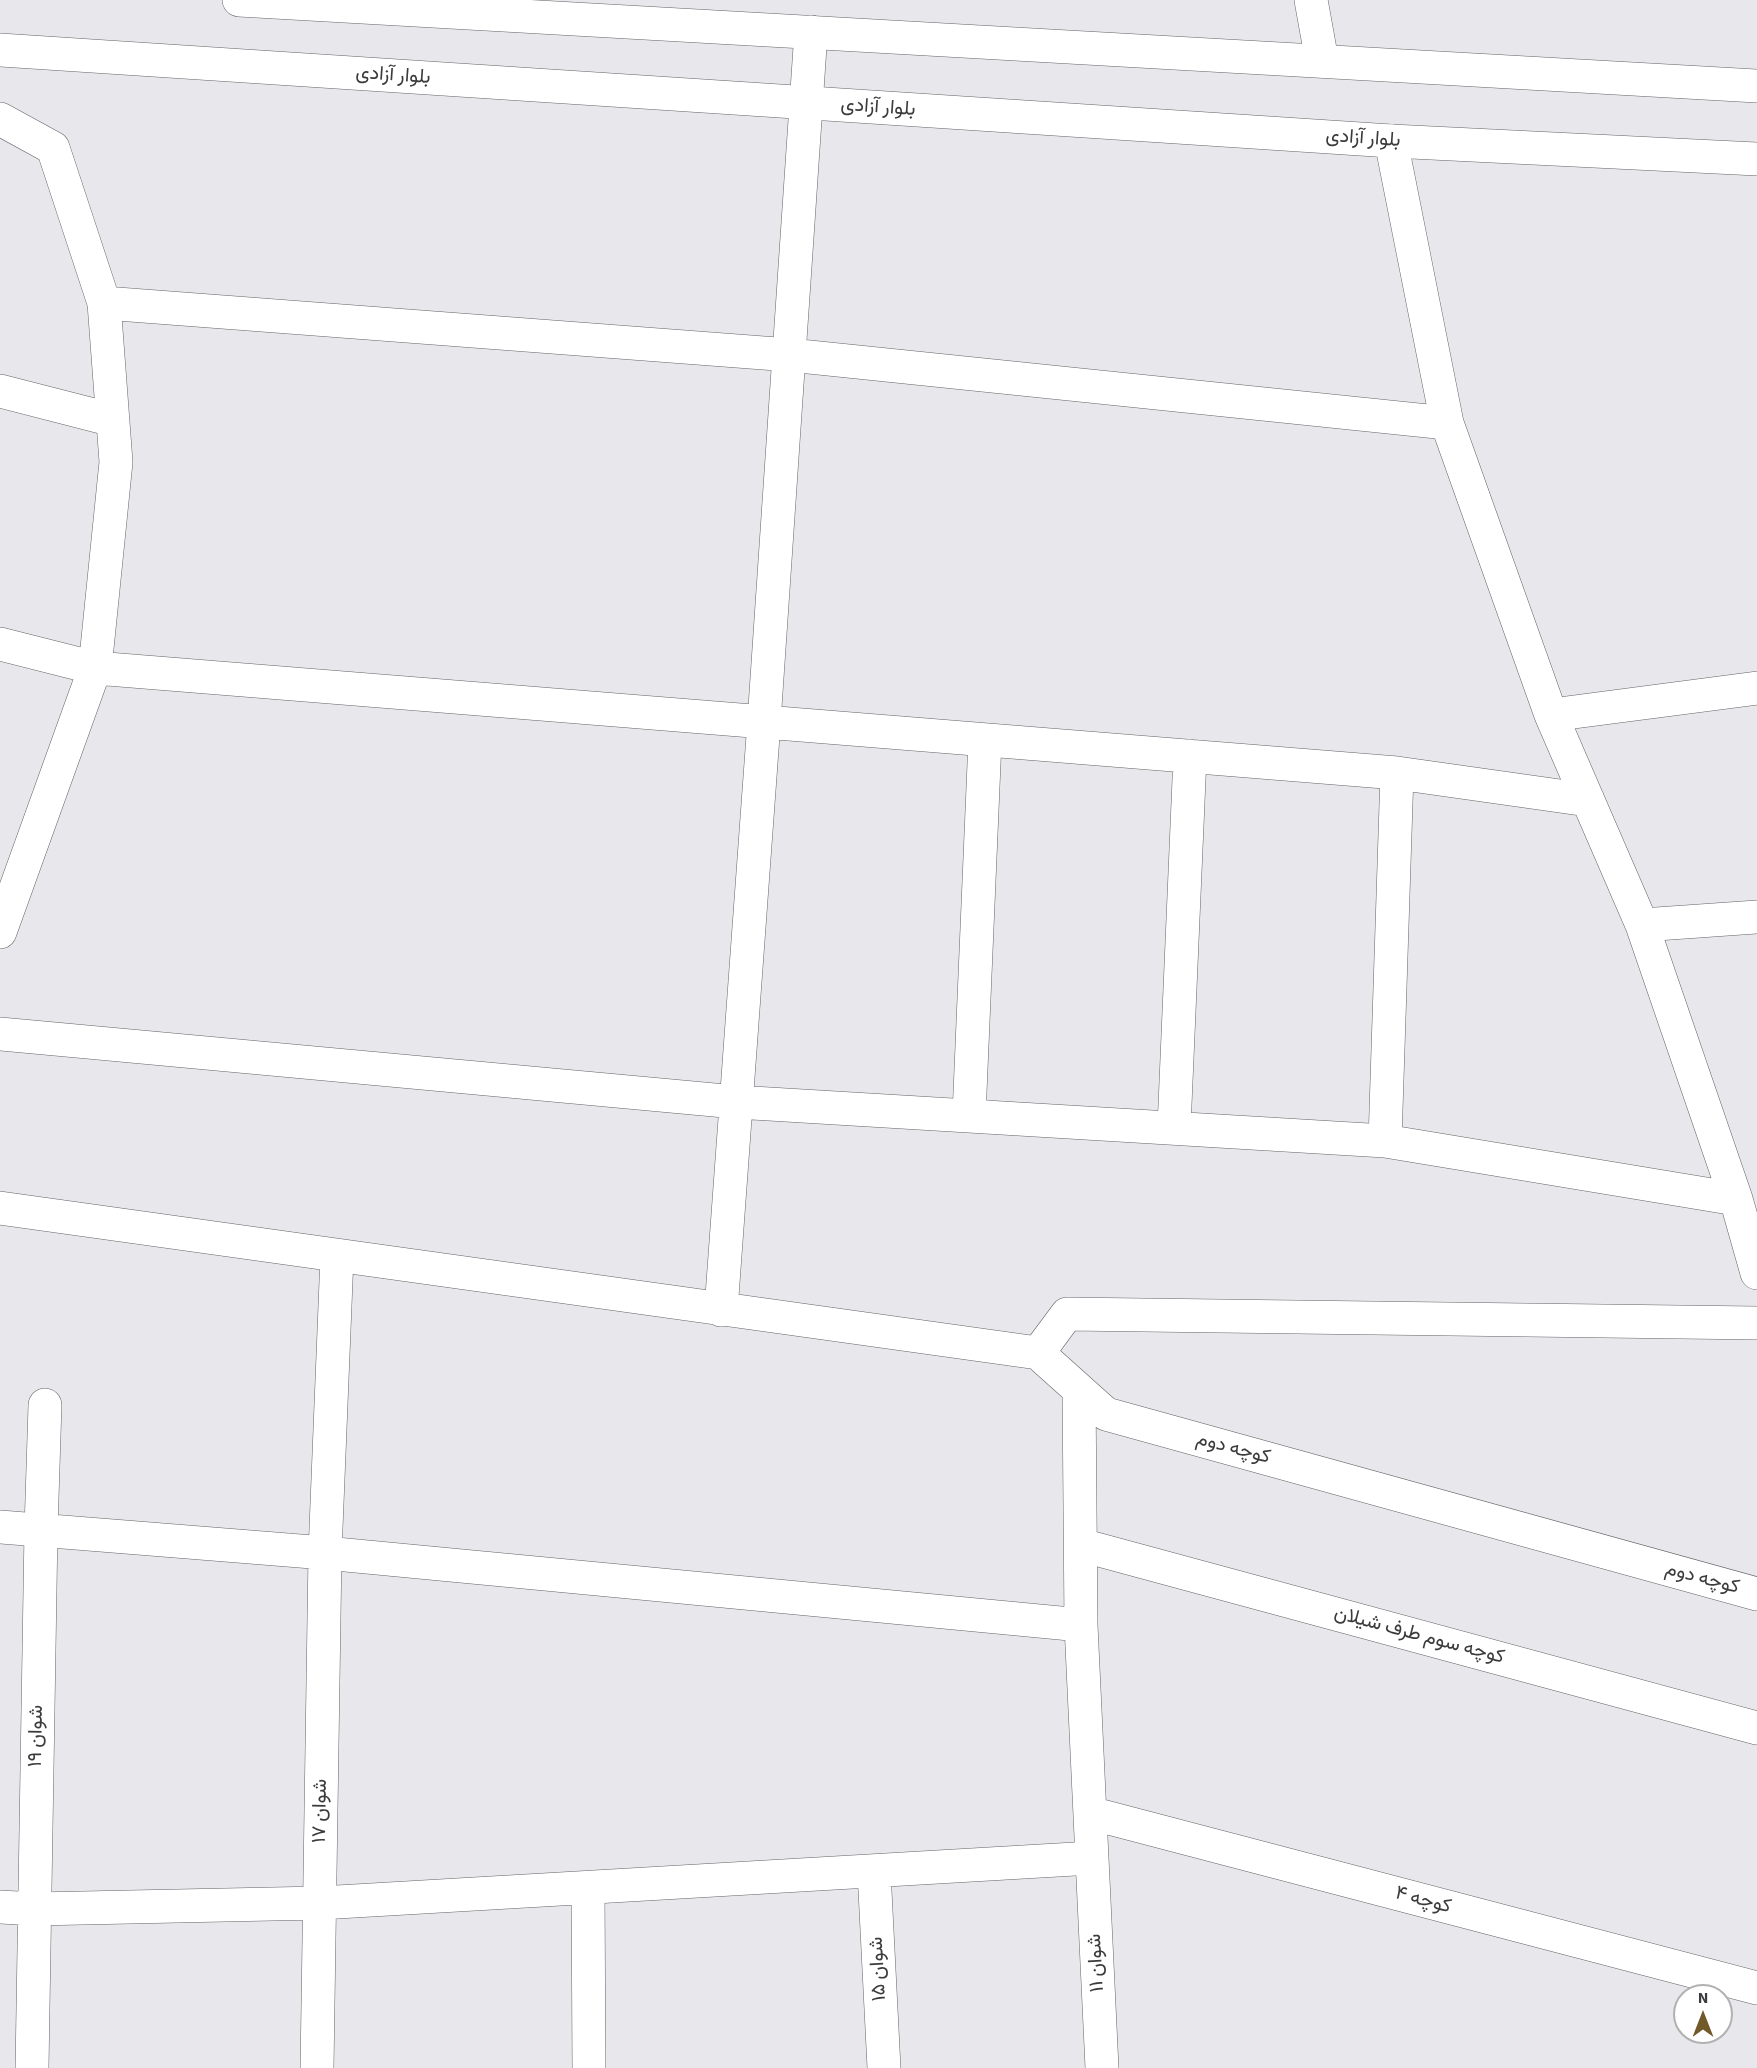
<!DOCTYPE html>
<html>
<head>
<meta charset="utf-8">
<style>
  body { margin:0 }
  #map { position:relative; width:1757px; height:2068px; overflow:hidden; background:#e7e7ec; font-family:"Source Sans 3",sans-serif }
  canvas { display:block }
  .north { position:absolute; left:1673px; top:1984px; width:60px; height:60px; box-sizing:border-box; background:#fff; border:2px solid #b1b1b1; border-radius:50%; rotate:0deg; font-size:16px; font-weight:700; line-height:24px; text-align:center; color:#3b3b3d }
  .north::after { content:''; display:block; margin:auto; width:21px; height:27px; background:#715929; clip-path:polygon(50% 0,100% 100%,50% 72%,0 100%) }
</style>
</head>
<body>
<div id="map">
<canvas width="1757" height="2068"></canvas>
<div class="north">N</div>
</div>
<script>
const context = document.querySelector('canvas').getContext('2d');
context.lineJoin = 'round';
const toPath = rows => new Path2D(rows.map(r => 'M' + r).join(''));
function stroke(path, color, width, dash) { context.strokeStyle = color; context.lineWidth = width; context.lineCap = dash ? 'butt' : 'round'; context.setLineDash(dash || []); context.stroke(path); }
function write(font, color, halo, rows, align = 'center') {
  context.font = font + ' "Source Sans 3",Vazirmatn,sans-serif'; context.lineWidth = 6; context.setLineDash([]); context.textBaseline = 'middle'; context.strokeStyle = halo; context.fillStyle = color; for (const [text, x, y, turn = 0] of rows) {
    context.save(); context.translate(x, y); context.rotate((+turn || 0) * Math.PI / 180); context.textAlign = isNaN(turn) ? turn : align; if (halo) context.strokeText(text, 0, 0); context.fillText(text, 0, 0); context.restore();
  }
}
const street = toPath([
  [1311,0,1322,61],
  [0,119,53,148,104,303,116,462,95,668,0,644],
  [1391,141,1447,423,1551,715,1642,925,1736,1199,1757,1273],
  [104,303,790,355,1447,423],
  [0,391,113,420],
  [1551,715,1757,688],
  [1642,925,1757,917],
  [0,932,95,668,1397,773,1588,800],
  [0,1034,736,1102,1385,1141,1736,1199],
  [969,1116,985,740],
  [1174,1128,1190,756],
  [1385,1141,1397,773],
  [0,1208,1038,1353,1106,1414,1757,1594],
  [721,1310,764,722,811,32],
  [1038,1353,1067,1314,1757,1323],
  [0,1527,325,1553,337,1256],
  [1081,1545,1757,1728],
  [1090,1813,1757,1988],
  [1092,1858,1102,2068],
  [874,1871,884,2068],
  [588,1888,589,2068],
  [0,1907,35,1909,320,1903,1092,1858,1081,1625],
  [32,2068,41,1530,45,1405],
  [317,2068,325,1553,1081,1625,1079,1390]
]);
const secondary = toPath([
  [239,0,1757,86],
  [0,50,1391,141,1757,159]
]);
stroke(street, '#646468', 34);
stroke(secondary, '#646468', 34);
stroke(street, '#fff', 33);
stroke(secondary, '#fff', 33);
write('20px', '#3b3b3d', '#fff', [
  ["بلوار آزادی",393,76,4],
  ["بلوار آزادی",878,108,4],
  ["بلوار آزادی",1363,139,4],
  ["کوچه دوم",1233,1449,15],
  ["کوچه دوم",1702,1579,15],
  ["کوچه سوم طرف شیلان",1419,1636,15],
  ["شوان ۱۹",37,1736,-89],
  ["شوان ۱۷",321,1811,-89],
  ["کوچه ۴",1423,1901,15],
  ["شوان ۱۱",1097,1963,-93],
  ["شوان ۱۵",879,1969,-93]
]);
</script>
</body>
</html>
